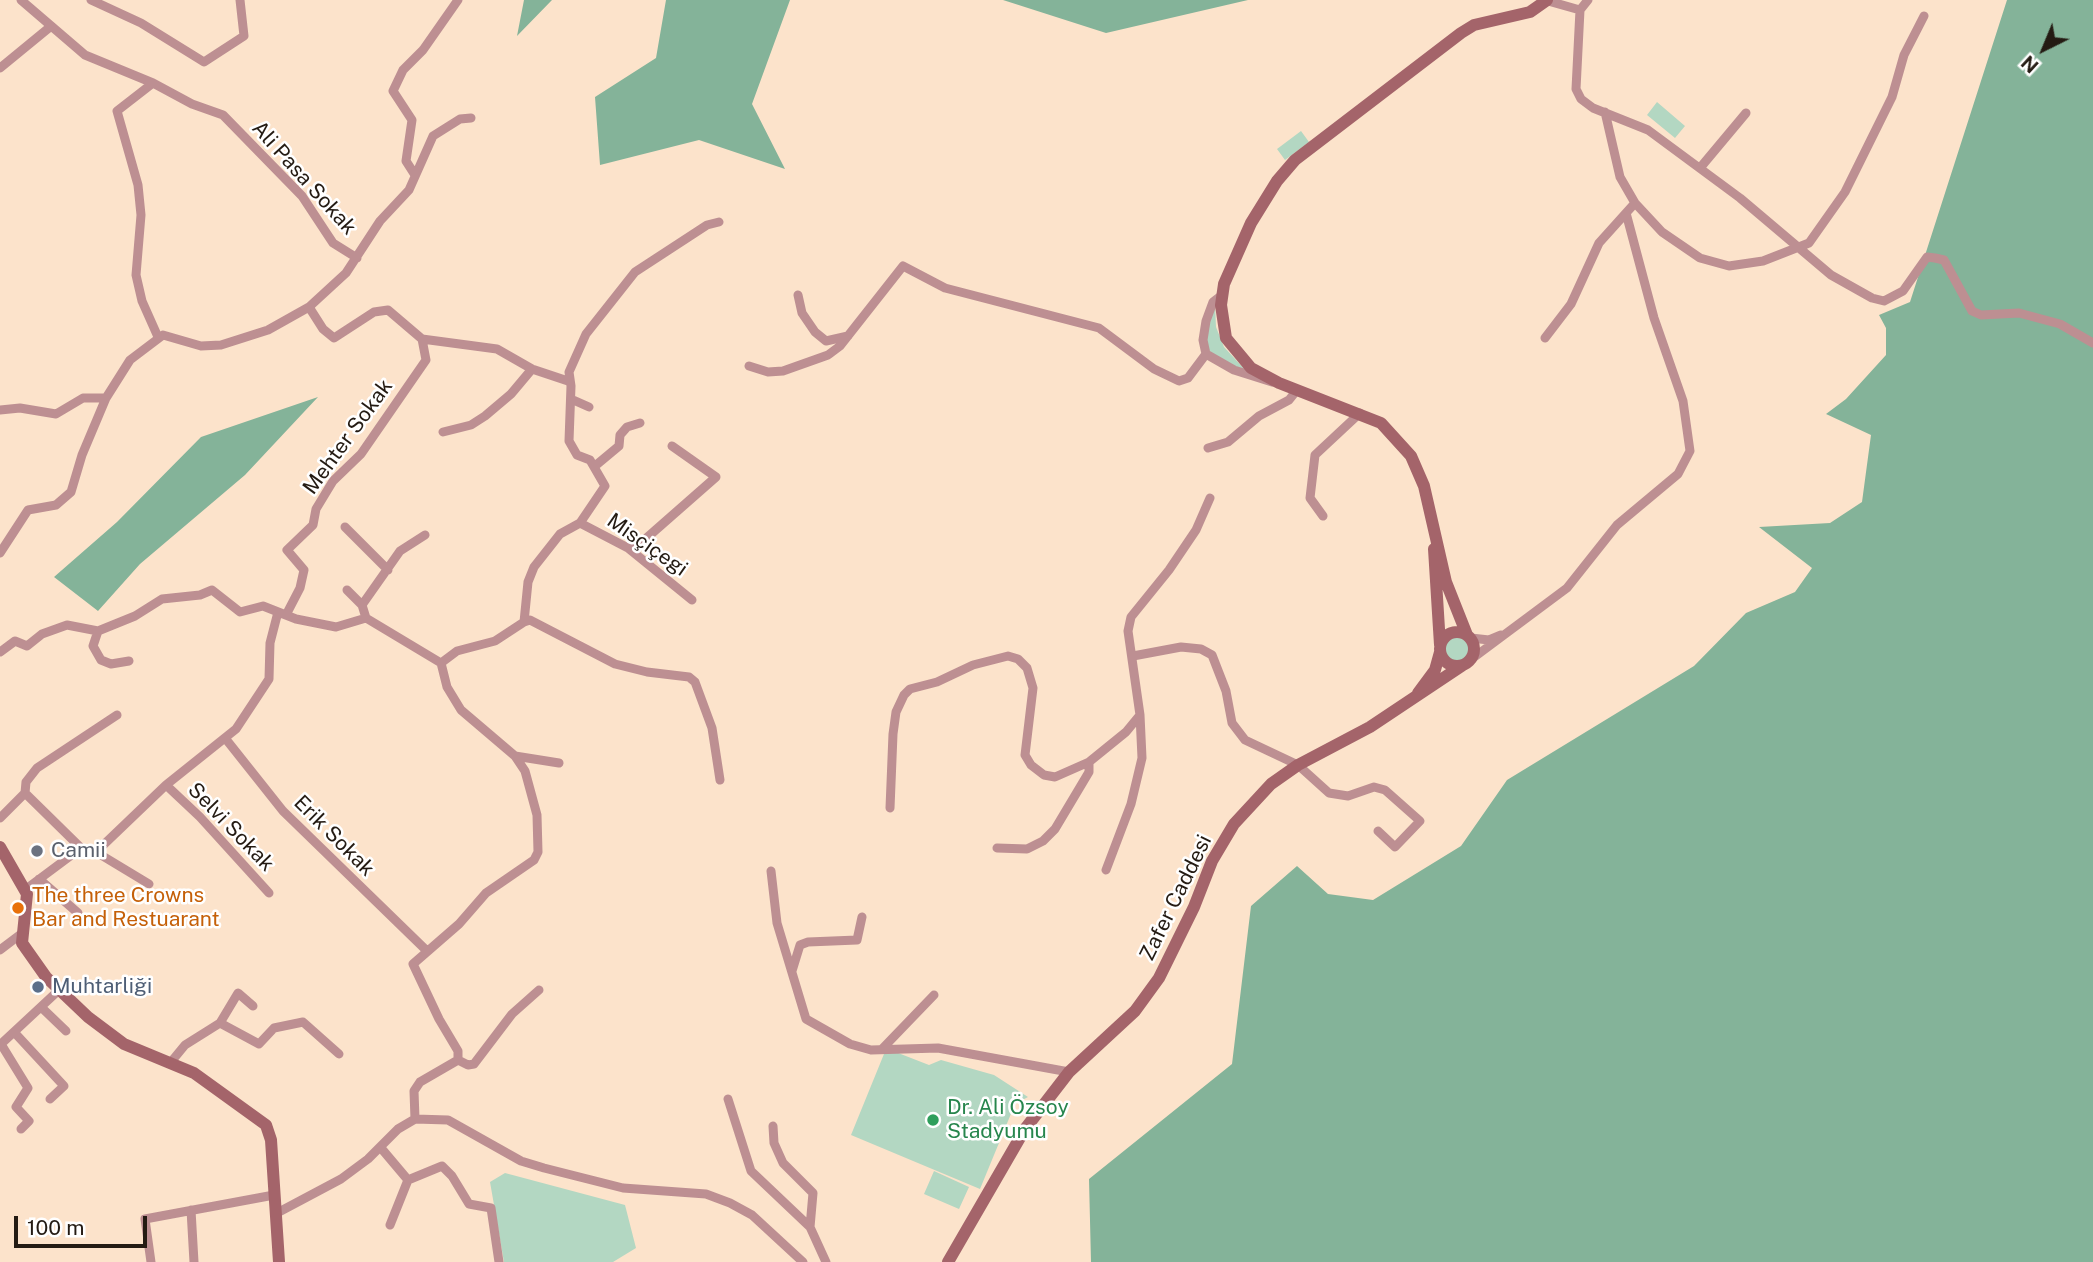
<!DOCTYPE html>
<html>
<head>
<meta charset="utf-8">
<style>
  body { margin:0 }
  #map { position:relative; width:2093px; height:1262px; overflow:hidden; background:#fce3cb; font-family:"Public Sans",sans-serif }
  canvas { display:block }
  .north { position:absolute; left:2009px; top:14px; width:70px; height:70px; -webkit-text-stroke:5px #fff; paint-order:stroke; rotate:223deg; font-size:19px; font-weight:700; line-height:28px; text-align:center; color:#241b13 }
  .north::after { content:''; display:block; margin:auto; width:24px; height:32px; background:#241b13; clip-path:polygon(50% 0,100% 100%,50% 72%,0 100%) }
  .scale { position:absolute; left:14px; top:1216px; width:133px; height:32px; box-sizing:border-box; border:4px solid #241b13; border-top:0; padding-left:9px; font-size:21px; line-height:24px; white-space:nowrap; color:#241b13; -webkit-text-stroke:5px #fff; paint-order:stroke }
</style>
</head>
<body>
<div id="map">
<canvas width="2093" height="1262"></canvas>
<div class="north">N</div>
<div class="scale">100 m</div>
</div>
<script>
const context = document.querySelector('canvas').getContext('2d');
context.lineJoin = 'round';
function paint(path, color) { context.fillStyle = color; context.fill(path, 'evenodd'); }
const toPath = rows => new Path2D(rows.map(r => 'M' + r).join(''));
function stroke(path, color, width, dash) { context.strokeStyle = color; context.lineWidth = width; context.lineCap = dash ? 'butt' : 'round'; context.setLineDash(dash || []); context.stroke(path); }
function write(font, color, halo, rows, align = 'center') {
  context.font = font + ' "Public Sans",sans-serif'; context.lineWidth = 5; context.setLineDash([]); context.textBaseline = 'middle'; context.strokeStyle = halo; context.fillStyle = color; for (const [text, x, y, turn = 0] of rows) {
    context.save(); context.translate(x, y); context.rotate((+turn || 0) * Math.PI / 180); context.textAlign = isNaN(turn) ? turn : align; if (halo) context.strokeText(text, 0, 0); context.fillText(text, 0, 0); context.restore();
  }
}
paint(toPath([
  [1657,102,1685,126,1675,138,1647,115],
  [1301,131,1309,142,1285,160,1277,149],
  [1215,304,1216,327,1224,347,1248,373,1214,357,1207,347,1207,329],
  '1444 649a13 13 0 1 1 26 0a13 13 0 1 1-26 0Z',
  [893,1051,929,1065,941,1060,994,1075,1028,1097,1015,1104,980,1189,851,1135,884,1054],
  [934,1171,969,1187,959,1209,924,1194],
  [505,1173,625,1205,636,1248,613,1262,504,1262,490,1182]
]), '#b3d7c2');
paint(toPath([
  [524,0,552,0,517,36],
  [666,0,790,0,752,104,785,169,699,140,600,165,595,97,656,58],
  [1003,0,1248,0,1106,33],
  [2007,0,2093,0,2093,1262,1091,1262,1089,1179,1232,1064,1251,906,1297,866,1328,894,1373,900,1461,846,1507,780,1694,666,1746,613,1795,592,1812,568,1759,527,1830,523,1862,502,1871,435,1826,414,1846,399,1886,355,1886,328,1879,315,1910,302],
  [318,397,245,475,140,564,98,611,54,577,117,522,201,437]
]), '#84b399');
stroke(toPath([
  [21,0,85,55,153,83,192,104,223,115,302,196,333,243,357,258],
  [91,0,141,23,204,62,244,36,240,0],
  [1548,1,1580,10],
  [1580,10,1576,89,1581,99,1593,108,1648,130,1740,198,1831,275,1872,298,1884,301,1903,291,1927,257,1935,258,1944,260,1972,311,1981,315,2019,313,2060,324,2093,343],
  [1580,10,1588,0],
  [0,68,50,27],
  [153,83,117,111,138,185,141,215,136,275,142,301,158,337],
  [1605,112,1620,177,1635,203,1662,232,1700,258,1729,266,1763,261,1809,243,1845,192,1892,97,1904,55,1924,16],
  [1700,168,1746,113],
  [415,175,406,161,412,120,393,91,403,70,423,50,458,0],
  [798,295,802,313,815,332,826,341,848,336],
  [1222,295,1213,302,1206,321,1203,340,1206,354,1234,370,1272,382],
  [309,307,323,329,334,338,374,312,388,310,422,339,497,349,532,369,568,381],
  [1545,338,1571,304,1599,243,1635,203],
  [749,366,768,372,783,371,828,355,840,346,903,266,945,288,1099,328,1154,369,1179,381,1188,378,1206,354],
  [571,399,589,407],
  [0,410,20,408,56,414,83,398,106,398],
  [443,432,471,425,485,416,511,394,532,369],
  [1208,448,1228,442,1259,416,1289,400,1297,390],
  [595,466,619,446,620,435,627,427,640,423],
  [1323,516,1310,498,1315,455,1360,413],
  [580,523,628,548,692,600],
  [345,527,388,570],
  [628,548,642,542,716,477,672,446],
  [0,553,28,510,56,505,71,492,82,455,106,398,130,360,163,335,201,346,221,345,268,330,309,307,346,273,380,221,409,190,433,136,460,119,471,118],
  [347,590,362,605],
  [286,615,300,588,304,570,287,550,313,525,316,509,333,481,361,454,426,360,422,339],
  [366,618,362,605,400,551,425,535],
  [524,622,530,620,615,664,647,672,689,677,695,682,712,728,720,780],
  [1471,638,1489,640,1501,635],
  [0,652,15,641,27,646,42,634,67,625,98,631],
  [1133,656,1181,647,1201,649,1212,655,1226,691,1232,723,1245,740,1298,765,1329,793,1348,796,1374,787,1385,790,1420,821,1395,847,1378,831],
  [129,661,111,664,101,660,93,646,98,631,135,616,162,599,200,595,212,590,240,612,263,606,296,619,336,627,366,618,441,663],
  [1469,661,1567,588,1617,525,1678,474,1690,451,1683,401,1654,318,1626,213],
  [441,663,457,651,495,641,524,622,528,582,534,567,560,534,580,523,605,486,590,460,577,455,569,441,571,386,569,372,586,334,635,272,707,225,719,222],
  [225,738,283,811,427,951],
  [515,756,559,763],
  [166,785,200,817,269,893],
  [25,793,81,848],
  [890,808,893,734,896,712,904,695,910,689,937,682,973,665,1008,656,1018,659,1027,668,1033,688,1025,755,1031,765,1044,775,1055,777,1089,762,1126,732,1140,715],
  [0,818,25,793,26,782,37,768,117,715],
  [997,848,1027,849,1043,841,1055,829,1089,772,1089,762],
  [96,852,149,884],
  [1106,870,1131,804,1142,758,1140,715,1128,631,1131,617,1169,570,1196,530,1210,498],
  [771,871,777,923,806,1019,850,1044,871,1050,938,1048,1069,1072],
  [39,879,78,913],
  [26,889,81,848,96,852,166,785,236,729,269,679,270,643,278,612],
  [0,950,21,934],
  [792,971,800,945,808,942,857,940,862,917],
  [41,1007,66,1031],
  [220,1023,259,1044,274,1028,303,1022,339,1054],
  [14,1032,64,1086,50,1099],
  [1,1044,28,1088,16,1107,29,1121,21,1129],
  [0,1045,59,990],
  [882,1049,934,995],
  [458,1060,468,1065,474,1064,512,1014,539,990],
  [171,1062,185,1045,220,1023,238,993,253,1006],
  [728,1099,751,1171,810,1227,826,1262],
  [415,1119,448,1120,521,1161,544,1168,623,1188,706,1194,730,1203,752,1215,803,1262],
  [773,1126,774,1143,783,1163,813,1193,810,1227],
  [381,1148,408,1180],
  [191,1210,194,1262],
  [277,1213,341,1179,368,1159,398,1129,415,1119,414,1091,420,1082,458,1060,458,1051,439,1019,413,964,459,924,486,893,534,860,538,852,537,815,525,771,515,756,461,710,447,687,441,663],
  [390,1225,408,1180,442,1166,452,1176,469,1204,491,1208,499,1262],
  [151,1262,145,1219,274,1195]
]), '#bd8f92', 9);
stroke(toPath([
  [1434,549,1440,645],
  '1440 649a17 17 0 1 1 34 0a17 17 0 1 1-34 0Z',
  [1467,635,1446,582,1424,486,1411,456,1381,423,1279,383,1251,368,1226,338,1221,305,1224,284,1251,223,1277,181,1295,160,1461,33,1474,25,1530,12,1547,0],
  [1418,693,1435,670,1440,652],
  [0,847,27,894,22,943,46,977,88,1017,124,1044,194,1073,266,1125,271,1140,279,1262],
  [948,1262,1025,1129,1069,1072,1135,1011,1159,978,1194,907,1212,861,1234,824,1271,784,1298,765,1370,727,1463,665]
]), '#a4646a', 12);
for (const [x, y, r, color] of [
  [37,851,7,"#6b7280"],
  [18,908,7,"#e8710a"],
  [38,987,7,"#5c6f8a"],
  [933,1120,7,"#2e9e5b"]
]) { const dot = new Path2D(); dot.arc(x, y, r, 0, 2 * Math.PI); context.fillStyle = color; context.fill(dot); stroke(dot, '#fff', 2.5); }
write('21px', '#241b13', '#fff', [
  ["Ali Pasa Sokak",304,178,48],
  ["Mehter Sokak",348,437,-54],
  ["Misçiçegi",647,545,35],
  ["Selvi Sokak",231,827,46],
  ["Erik Sokak",334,836,45],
  ["Zafer Caddesi",1176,898,-64]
]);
write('21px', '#5b616d', '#fff', [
  ["Camii",51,851]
], 'left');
write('21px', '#c56008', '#fff', [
  ["The three Crowns",32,896],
  ["Bar and Restuarant",32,920]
], 'left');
write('21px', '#4e5e75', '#fff', [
  ["Muhtarliği",52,987]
], 'left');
write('21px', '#27864d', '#fff', [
  ["Dr. Ali Özsoy",947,1108],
  ["Stadyumu",947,1132]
], 'left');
</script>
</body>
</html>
